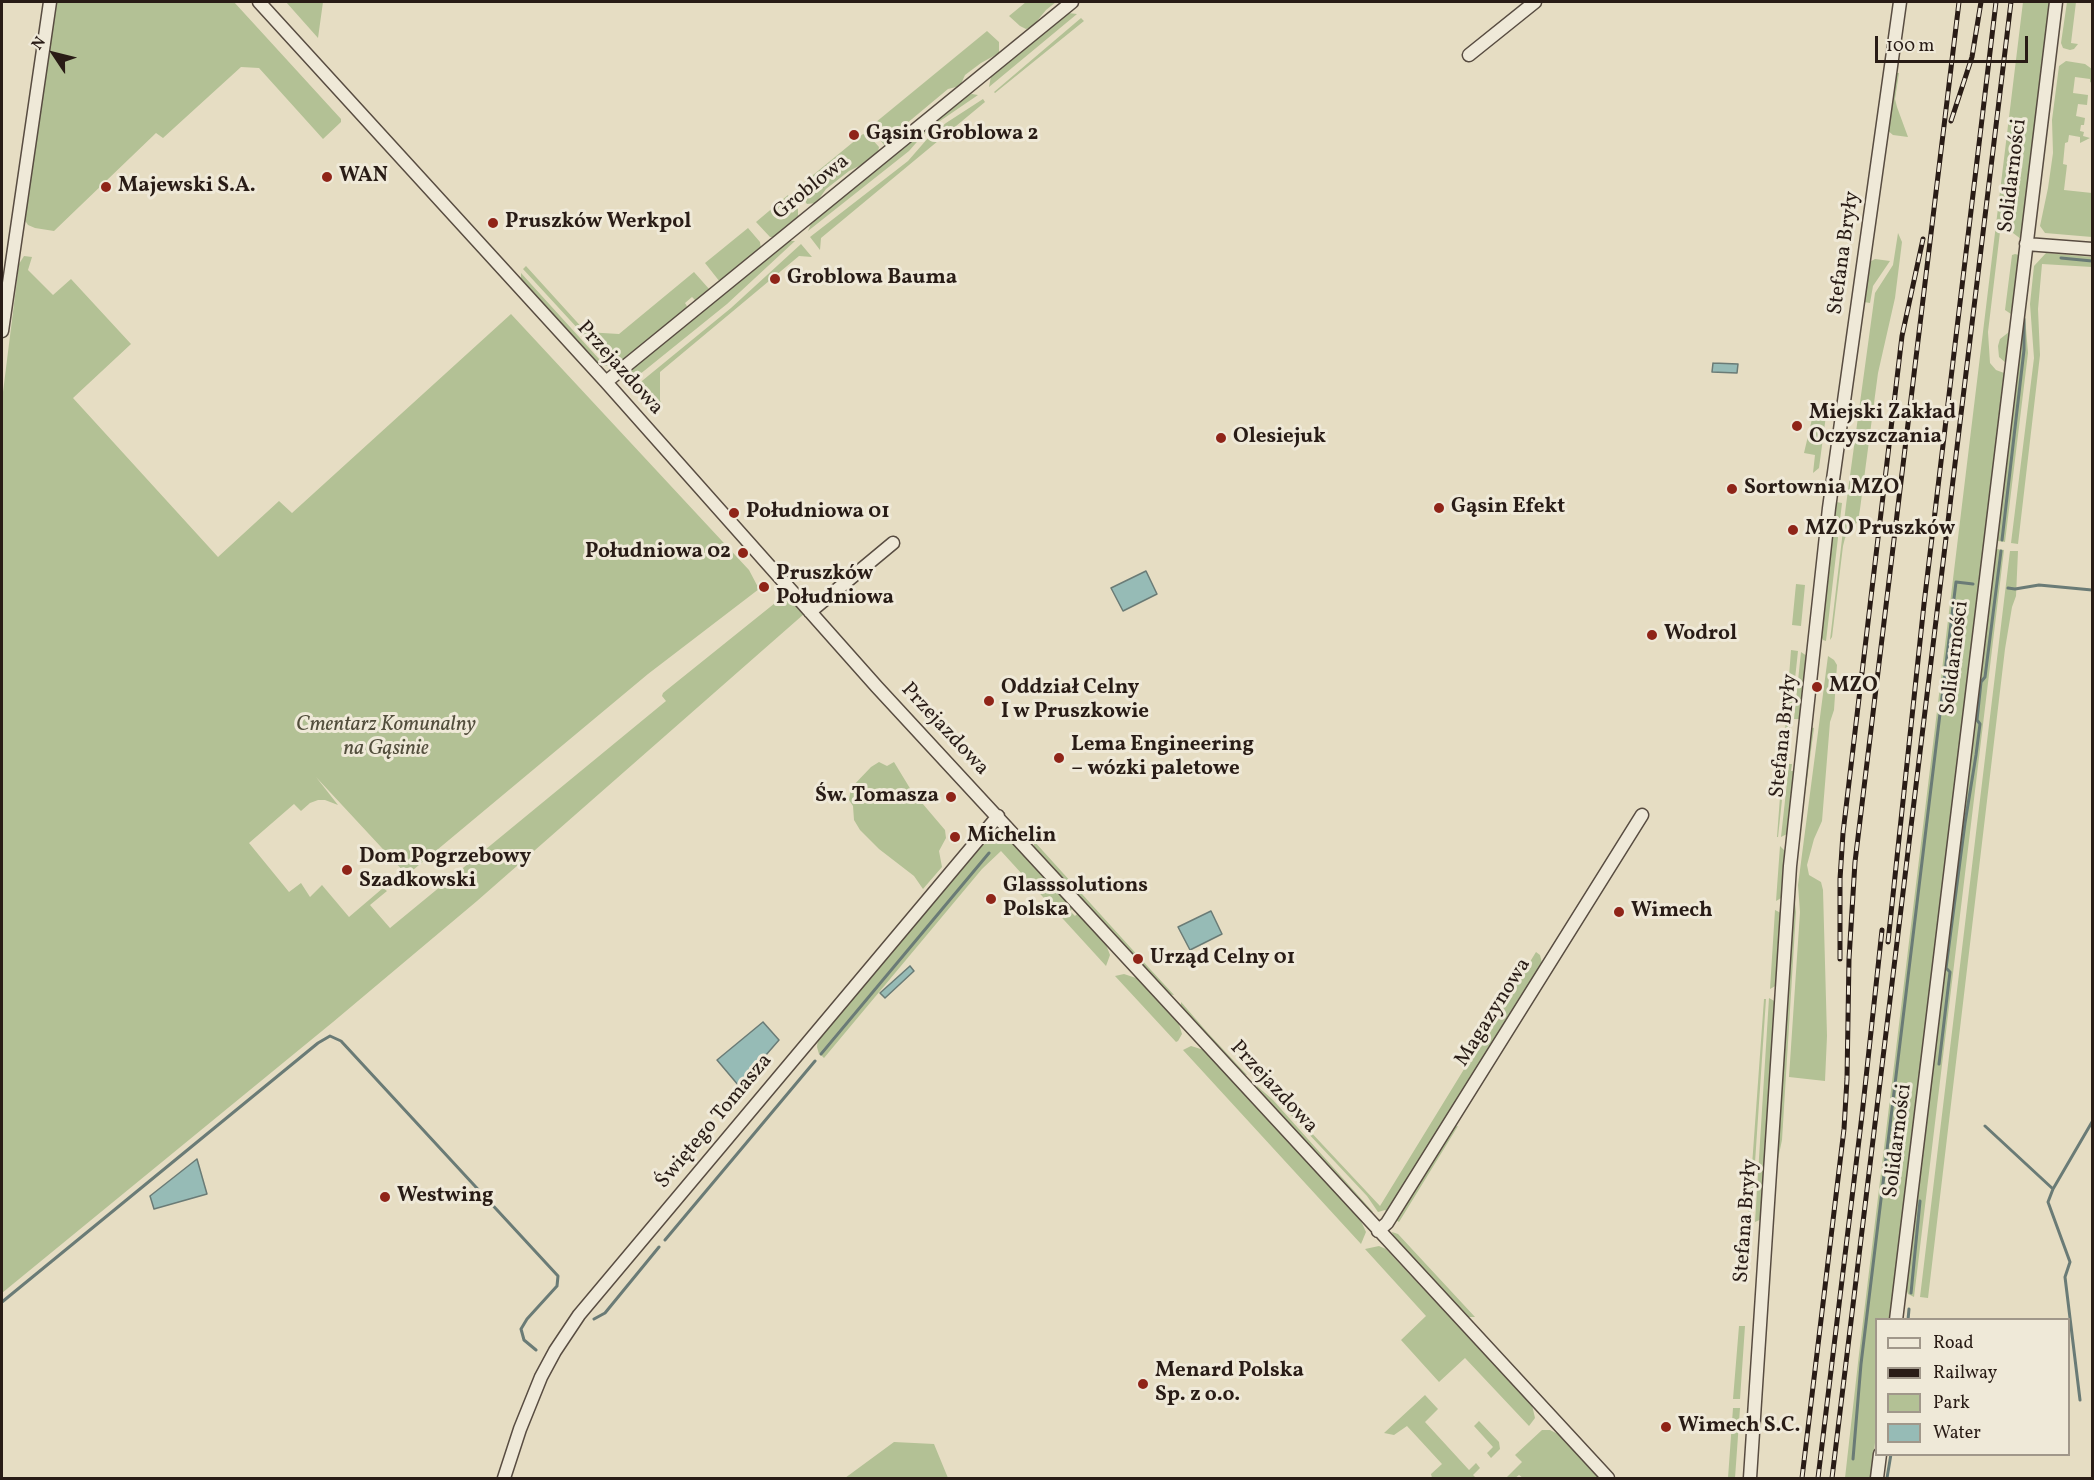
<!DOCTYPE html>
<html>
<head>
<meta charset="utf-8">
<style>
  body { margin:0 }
  #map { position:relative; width:2094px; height:1480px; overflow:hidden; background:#e6ddc3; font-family:Vollkorn,serif }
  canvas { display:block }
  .frame { position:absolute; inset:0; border:3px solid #291c16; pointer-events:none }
  .legend { position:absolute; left:1875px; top:1318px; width:195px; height:138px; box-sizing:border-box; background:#efe9d8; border:2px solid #a0978a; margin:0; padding:8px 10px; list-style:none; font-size:18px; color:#291c16 }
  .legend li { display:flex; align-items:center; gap:12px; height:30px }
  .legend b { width:30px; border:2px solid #a0978a }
  .north { position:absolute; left:24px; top:24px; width:60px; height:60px; -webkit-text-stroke:4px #efe9d8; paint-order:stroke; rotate:305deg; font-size:16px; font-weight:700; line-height:24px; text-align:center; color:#291c16 }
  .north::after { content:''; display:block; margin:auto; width:21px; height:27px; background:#291c16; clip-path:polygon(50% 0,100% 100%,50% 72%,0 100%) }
  .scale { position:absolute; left:1875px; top:36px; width:153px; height:27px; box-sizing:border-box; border:3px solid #291c16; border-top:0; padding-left:8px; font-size:18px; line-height:21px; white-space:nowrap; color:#291c16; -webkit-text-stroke:4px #efe9d8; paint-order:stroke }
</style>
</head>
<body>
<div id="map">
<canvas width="2094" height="1480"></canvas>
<div class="frame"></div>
<ul class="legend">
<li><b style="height:8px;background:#efe9d8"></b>Road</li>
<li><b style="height:8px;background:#291c16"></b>Railway</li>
<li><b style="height:16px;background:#b3c195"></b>Park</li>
<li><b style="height:16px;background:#96bbb6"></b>Water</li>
</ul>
<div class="north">N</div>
<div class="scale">100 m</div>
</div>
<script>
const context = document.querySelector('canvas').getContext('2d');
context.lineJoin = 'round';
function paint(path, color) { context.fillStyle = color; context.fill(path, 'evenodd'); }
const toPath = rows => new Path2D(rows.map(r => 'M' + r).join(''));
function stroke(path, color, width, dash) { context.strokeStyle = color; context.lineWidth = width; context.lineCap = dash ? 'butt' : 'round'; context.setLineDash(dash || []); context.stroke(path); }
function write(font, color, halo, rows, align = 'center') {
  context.font = font + ' Vollkorn,serif'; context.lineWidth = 6; context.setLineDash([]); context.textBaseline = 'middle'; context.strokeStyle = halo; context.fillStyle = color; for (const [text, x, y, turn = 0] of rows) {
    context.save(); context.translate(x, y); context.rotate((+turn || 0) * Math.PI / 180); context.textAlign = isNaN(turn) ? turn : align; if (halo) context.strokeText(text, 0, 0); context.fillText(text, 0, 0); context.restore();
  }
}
paint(toPath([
  [55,2,234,2,341,119,341,122,323,139,259,68,241,67,163,138,156,133,54,231,35,228,28,225,24,219],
  [286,2,323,2,318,38],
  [1026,2,1056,2,1046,10,1032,27,1026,29,1020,26,1009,16],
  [2023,2,2051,2,2021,239,2009,230,2000,232,1988,332,1990,363,1996,370,2004,373,1890,1319,1876,1320,1876,1434,1871,1478,1845,1478,1859,1354],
  [2067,2,2076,2,2071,43,2078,44,2074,49,2070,50,2063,48,2061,43],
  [1068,13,1077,14,989,87,991,76],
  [1081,18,1084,21,995,93,994,92],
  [987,31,999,42,999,53,981,63,965,75,960,86,948,89,900,129,889,144,884,145,870,127],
  [2066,61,2085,64,2092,69,2092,83,2090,82,2090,79,2075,77,2073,93,2088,95,2087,105,2078,104,2076,116,2085,118,2084,125,2081,125,2080,131,2084,132,2083,136,2090,138,2080,143,2080,137,2069,135,2068,142,2065,143,2063,164,2067,165,2064,190,2092,193,2092,237,2045,233,2040,226,2048,188,2053,153,2052,120,2059,66],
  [1894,73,1899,73,1895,99,1897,107,1908,137,1893,135,1887,130],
  [972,94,978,95,940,121,923,135,909,151,808,231,812,221,968,95],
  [983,99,985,102,821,238,820,250,810,237,908,161,928,138,946,123],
  [863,134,870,137,879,147,878,152,867,162,849,171,826,189,816,203,807,204,796,189],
  [788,195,798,209,798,216,775,237,770,237,756,222],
  [748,228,760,242,761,249,720,282,705,263],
  [1898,233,1902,242,1895,298,1878,373,1860,509,1858,521,1845,538,1843,546,1832,637,1830,640,1846,505,1875,293,1893,265],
  [789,241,795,241,727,304,634,379,628,371],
  [801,244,812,257,799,256,660,372,660,400,663,407,654,414,634,390,637,385,731,308],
  [2046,253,2092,257,2092,267,2042,264,2038,309,2040,355,2018,544,2011,543,2034,358,2030,304,2034,266],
  [2015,254,2019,255,2011,314,2005,310,2012,255],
  [24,256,32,257,28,270,53,295,71,279,131,344,73,398,218,557,279,501,292,513,511,314,749,570,759,589,648,674,407,875,316,777,338,805,325,800,318,800,310,803,301,811,294,804,249,843,289,892,301,883,310,897,322,885,349,917,383,888,387,891,370,905,390,928,666,701,662,696,663,693,785,595,804,614,477,901,333,1022,2,1293,2,400,19,264],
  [1875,259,1890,261,1873,286,1870,303,1864,302,1868,263],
  [526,266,586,332,619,334,694,272,710,290,696,301,692,297,685,303,688,308,621,362,620,360,615,362,603,356,523,269],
  [521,273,600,360,612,366,604,366,596,363,521,281],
  [2024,304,2028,353,2005,542,1998,541,1996,537],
  [2009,332,2007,354,2006,363,1999,357,1998,346,2000,339],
  [1815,406,1827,408,1819,468,1813,473,1815,455,1804,453],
  [1836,502,1842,503,1826,641,1823,640,1820,634],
  [1997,549,2004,550,1914,1297,1908,1294,1905,1286,1994,552],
  [2010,551,2018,551,2016,596,2012,607,2005,649,1928,1298,1920,1297],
  [1796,584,1805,585,1801,626,1792,625],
  [1791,650,1798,651,1778,837,1777,837],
  [1801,652,1807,656,1801,719,1794,719],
  [1828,656,1834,660,1837,665,1834,710,1830,722,1822,821,1814,839,1807,865,1809,875,1821,882,1823,890,1827,1036,1825,1081,1789,1077,1800,912,1798,885],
  [1810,727,1814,728,1798,846,1797,845],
  [879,762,887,766,894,762,911,790,945,830,946,838,939,851,942,867,923,889,914,876,879,849,860,830,854,820,853,806,849,800,851,788,871,767],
  [1789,764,1792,764,1791,771,1795,771,1789,833,1781,837],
  [995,837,1008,838,1013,842,1073,908,1070,911,1075,916,1078,913,1105,942,1110,955,1106,966,1001,851,982,869,824,1058,821,1055,990,853,989,852,819,1054,817,1047,818,1039,982,846],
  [1033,840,1150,969,1174,995,1168,994,1035,851],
  [1780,846,1786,852,1783,897,1776,901],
  [1794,892,1796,912,1782,1140,1775,1173],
  [1775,910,1781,913,1777,985,1770,989],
  [1536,952,1540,955,1542,963,1387,1212,1385,1210,1378,1212,1367,1196,1259,1081,1264,1076,1264,1082,1380,1206],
  [1124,974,1139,979,1178,1021,1182,1034,1178,1041,1176,1042,1115,976],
  [1769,998,1776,1002,1762,1219,1755,1222],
  [1764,999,1766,999,1751,1222,1748,1221],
  [1181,1002,1207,1032,1247,1075,1242,1074,1181,1007],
  [1191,1046,1204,1050,1360,1219,1366,1232,1361,1244,1183,1050],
  [1257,1086,1273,1100,1373,1212,1371,1213,1257,1092],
  [1458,1126,1399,1222,1394,1219,1453,1127],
  [1746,1231,1751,1231,1748,1281,1742,1281],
  [1392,1232,1398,1234,1475,1317,1468,1317,1462,1314,1394,1239],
  [1379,1246,1386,1249,1532,1405,1535,1418,1529,1426,1465,1358,1439,1382,1401,1340,1426,1316,1365,1249],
  [1739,1326,1745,1326,1740,1399,1733,1399],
  [1425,1395,1438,1409,1425,1422,1469,1470,1476,1463,1480,1468,1473,1475,1475,1477,1472,1478,1432,1478,1431,1474,1442,1464,1407,1426,1394,1435,1384,1433],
  [1733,1408,1740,1408,1735,1478,1728,1478],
  [1479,1421,1499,1442,1500,1449,1491,1458,1487,1453,1493,1447,1474,1426],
  [1542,1430,1550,1430,1560,1435,1596,1474,1598,1478,1523,1478,1519,1475,1515,1478,1506,1478,1522,1462,1515,1455],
  [894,1442,934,1444,948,1478,845,1478]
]), '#b3c195');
const water = toPath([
  [1713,363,1738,364,1737,373,1712,372,1713,363],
  [1146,571,1157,594,1123,611,1111,588,1146,571],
  [1211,911,1222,934,1190,950,1178,927,1211,911],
  [910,966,914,971,885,998,880,993,910,966],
  [763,1022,779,1040,739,1086,717,1060,763,1022],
  [197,1159,207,1194,154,1209,150,1196,197,1159]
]);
paint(water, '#96bbb6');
stroke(water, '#6a7b76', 1.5);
stroke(toPath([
  [2061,258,2092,261],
  [2002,540,2024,350,2024,319],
  [2008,588,2015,589,2039,585,2092,590],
  [821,1054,989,853],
  [1939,1064,1950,972,1946,968,1965,823,1976,755,1980,724,1977,720,1981,682,1985,677,2001,551],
  [1985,1126,2053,1189],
  [665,1240,815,1061],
  [1911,1293,1920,1201],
  [2,1302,318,1043,330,1036,341,1041,558,1276,557,1286,527,1319,521,1329,524,1340,536,1350],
  [594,1319,605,1313,659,1247],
  [1908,1320,1909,1309],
  [2080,1400,2065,1277,2070,1262,2048,1202,2053,1189,2092,1122],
  [1853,1459,1861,1364,1956,582,1973,584],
  [1887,1478,1891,1454]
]), '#6a7b76', 3);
const minor = toPath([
  [259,2,606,382,877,687,1608,1478],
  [1469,55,1535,2],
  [2026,244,2092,249],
  [2,331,50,2],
  [606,382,1072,2],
  [810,612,893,543],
  [1378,1231,1387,1223,1642,815],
  [1896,1320,2056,2],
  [504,1478,520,1429,541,1377,555,1351,579,1315,998,816],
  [1750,1478,1790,866,1829,508,1900,2],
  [1877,1478,1880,1454]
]);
stroke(minor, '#584c41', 15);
stroke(minor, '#efe9d8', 12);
const rail = toPath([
  [1951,121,1972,57,1981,2],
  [1888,942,1924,604,1996,2],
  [1840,959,1840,879,1843,833,1902,336,1923,239],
  [1802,1478,1844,1129,1847,1079,1849,959,1855,862,1959,2],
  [1818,1478,1862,1115,1882,930],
  [1832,1478,2011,2]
]);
stroke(rail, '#291c16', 5);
stroke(rail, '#efe9d8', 3, [9]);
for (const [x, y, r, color] of [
  [854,135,6,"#8f2418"],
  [327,177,6,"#8f2418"],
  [106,187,6,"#8f2418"],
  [493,223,6,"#8f2418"],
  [775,279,6,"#8f2418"],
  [1797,426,6,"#8f2418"],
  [1221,438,6,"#8f2418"],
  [1732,489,6,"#8f2418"],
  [1439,508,6,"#8f2418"],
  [734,513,6,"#8f2418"],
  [1793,530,6,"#8f2418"],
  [743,553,6,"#8f2418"],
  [764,587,6,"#8f2418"],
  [1652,635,6,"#8f2418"],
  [1817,687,6,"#8f2418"],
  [989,701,6,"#8f2418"],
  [1059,758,6,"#8f2418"],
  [951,797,6,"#8f2418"],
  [955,837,6,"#8f2418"],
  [347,870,6,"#8f2418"],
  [991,899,6,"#8f2418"],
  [1619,912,6,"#8f2418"],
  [1138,959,6,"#8f2418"],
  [385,1197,6,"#8f2418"],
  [1143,1384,6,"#8f2418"],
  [1666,1427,6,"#8f2418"]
]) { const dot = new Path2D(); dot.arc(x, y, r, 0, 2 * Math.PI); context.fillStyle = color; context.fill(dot); stroke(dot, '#efe9d8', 2); }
write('bold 21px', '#291c16', '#efe9d8', [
  ["Gąsin Groblowa 2",866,135],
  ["WAN",339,177],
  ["Majewski S.A.",118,187],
  ["Pruszków Werkpol",505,223],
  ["Groblowa Bauma",787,279],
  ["Miejski Zakład",1809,414],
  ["Oczyszczania",1809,438],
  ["Olesiejuk",1233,438],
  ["Sortownia MZO",1744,489],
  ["Gąsin Efekt",1451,508],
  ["Południowa 01",746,513],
  ["MZO Pruszków",1805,530],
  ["Południowa 02",731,553,"right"],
  ["Pruszków",776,575],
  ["Południowa",776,599],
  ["Wodrol",1664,635],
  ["MZO",1829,687],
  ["Oddział Celny",1001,689],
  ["I w Pruszkowie",1001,713],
  ["Lema Engineering",1071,746],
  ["– wózki paletowe",1071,770],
  ["Św. Tomasza",939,797,"right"],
  ["Michelin",967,837],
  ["Dom Pogrzebowy",359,858],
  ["Szadkowski",359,882],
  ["Glasssolutions",1003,887],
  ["Polska",1003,911],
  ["Wimech",1631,912],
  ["Urząd Celny 01",1150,959],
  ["Westwing",397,1197],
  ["Menard Polska",1155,1372],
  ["Sp. z o.o.",1155,1396],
  ["Wimech S.C.",1678,1427]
], 'left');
write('21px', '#291c16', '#efe9d8', [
  ["Solidarności",2014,176,-83],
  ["Groblowa",812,188,-39],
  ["Stefana Bryły",1845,253,-82],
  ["Przejazdowa",619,369,48],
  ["Solidarności",1956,658,-83],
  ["Przejazdowa",944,730,47],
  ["Stefana Bryły",1785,736,-84],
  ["Magazynowa",1494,1013,-58],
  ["Przejazdowa",1273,1088,47],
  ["Świętego Tomasza",715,1122,-50],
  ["Solidarności",1899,1141,-83],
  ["Stefana Bryły",1747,1221,-86]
]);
write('italic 21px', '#524e3c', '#efe9d8', [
  ["Cmentarz Komunalny",386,726],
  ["na Gąsinie",386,750]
]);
</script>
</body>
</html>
